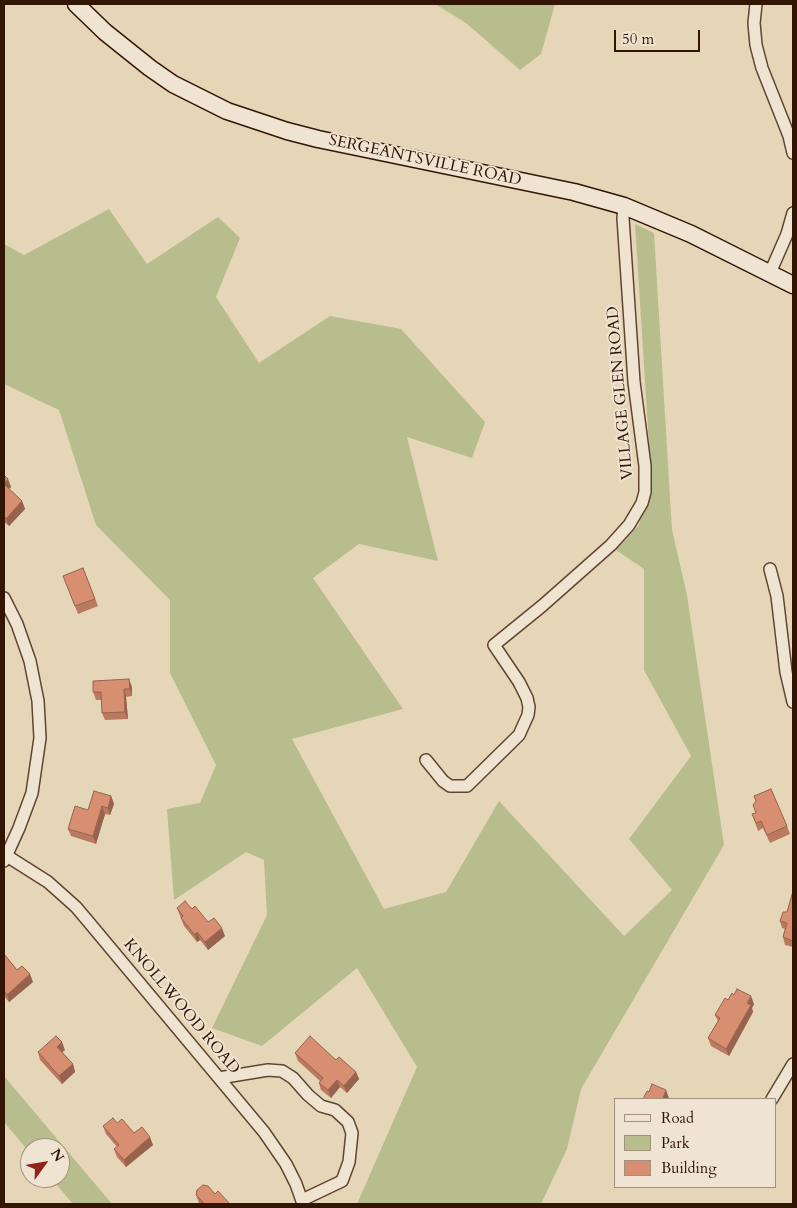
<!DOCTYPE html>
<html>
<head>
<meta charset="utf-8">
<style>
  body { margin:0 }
  #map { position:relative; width:797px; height:1208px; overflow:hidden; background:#e6d6b8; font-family:Cardo,serif }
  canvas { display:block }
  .frame { position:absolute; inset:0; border:5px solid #321505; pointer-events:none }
  .legend { position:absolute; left:614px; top:1098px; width:162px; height:90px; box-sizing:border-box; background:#efe4d1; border:1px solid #a3917f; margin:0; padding:6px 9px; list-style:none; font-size:15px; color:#321505 }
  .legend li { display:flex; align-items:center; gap:10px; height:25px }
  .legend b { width:25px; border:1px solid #a3917f }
  .north { position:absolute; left:20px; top:1138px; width:50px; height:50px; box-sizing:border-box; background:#efe4d1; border:1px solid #a3917f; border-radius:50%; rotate:58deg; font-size:14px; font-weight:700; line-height:20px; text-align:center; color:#321505 }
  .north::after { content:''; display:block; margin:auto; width:18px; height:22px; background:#8f2418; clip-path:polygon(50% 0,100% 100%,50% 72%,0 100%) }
  .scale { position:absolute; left:614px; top:30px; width:86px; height:22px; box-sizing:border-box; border:2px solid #321505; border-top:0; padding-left:6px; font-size:15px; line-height:18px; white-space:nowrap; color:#321505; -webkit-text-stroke:4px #efe4d1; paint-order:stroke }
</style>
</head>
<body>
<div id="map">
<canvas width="797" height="1208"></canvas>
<div class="frame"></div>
<ul class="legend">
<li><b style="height:6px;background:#efe4d1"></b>Road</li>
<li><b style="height:14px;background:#b8bd8d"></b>Park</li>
<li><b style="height:14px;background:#d88e70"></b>Building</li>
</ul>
<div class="north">N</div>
<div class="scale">50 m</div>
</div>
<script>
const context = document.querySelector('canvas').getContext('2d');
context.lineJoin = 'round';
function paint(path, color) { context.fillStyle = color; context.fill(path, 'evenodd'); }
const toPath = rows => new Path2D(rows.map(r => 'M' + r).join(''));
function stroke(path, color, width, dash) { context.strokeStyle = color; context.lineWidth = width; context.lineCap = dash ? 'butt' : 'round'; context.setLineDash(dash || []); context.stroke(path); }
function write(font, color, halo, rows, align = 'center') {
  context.font = font + ' Cardo,serif'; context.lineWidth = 4; context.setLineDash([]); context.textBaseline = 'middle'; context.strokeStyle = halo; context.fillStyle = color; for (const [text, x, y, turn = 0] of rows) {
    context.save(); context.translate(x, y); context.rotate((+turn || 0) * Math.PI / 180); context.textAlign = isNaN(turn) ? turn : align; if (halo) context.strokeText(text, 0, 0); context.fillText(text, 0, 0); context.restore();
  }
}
paint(toPath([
  [435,4,555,4,541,54,520,70,466,23],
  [109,209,147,264,218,217,240,238,216,297,259,363,330,316,401,329,485,422,472,458,407,437,438,561,359,544,313,578,403,709,292,739,384,909,446,892,499,801,624,936,672,890,629,839,691,756,644,670,644,569,616,550,638,526,652,492,635,224,654,233,672,530,687,595,724,845,581,1089,567,1149,541,1204,357,1204,417,1067,357,968,262,1046,212,1028,267,915,264,860,246,852,174,900,167,809,200,803,216,765,170,673,170,600,96,525,59,410,4,384,4,244,24,255],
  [4,1076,112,1204,73,1204,51,1178,60,1178,60,1148,30,1148,30,1153,4,1122]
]), '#b8bd8d');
const street = toPath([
  [756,4,754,23,756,45,762,68,789,136,793,153],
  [770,273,787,234,793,213],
  [770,569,777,596,786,672,793,702],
  [4,598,17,624,30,661,38,701,40,738,32,793,19,828,4,861],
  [426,760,443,781,450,786,467,786,519,735,528,715,529,707,527,698,519,682,494,645,542,606,611,545,629,525,642,503,645,492,645,466,634,382,623,218,624,206],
  [7,856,48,882,76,907,87,920,264,1132,286,1164,296,1184,303,1204],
  [219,1078,268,1070,282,1071,293,1078,308,1095,321,1106,335,1110,348,1122,352,1133,349,1162,342,1181,302,1200],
  [772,1099,793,1064]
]);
const secondary = toPath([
  [76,4,105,32,150,68,173,84,227,111,287,131,318,139,574,192,624,206,691,234,793,285]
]);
stroke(street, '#5f4532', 14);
stroke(secondary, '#321505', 19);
stroke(street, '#efe4d1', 11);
stroke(secondary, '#efe4d1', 16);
paint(toPath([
  [4,475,11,487,9,489,22,501,25,509,9,526,4,522],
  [83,568,98,606,78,614,63,576],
  [132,687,132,696,126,697,128,719,105,720,102,713,102,700,96,700,93,692],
  [111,796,114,804,110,815,105,814,96,844,71,836,68,829,88,810],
  [753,805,787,826,790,834,770,843,763,828,758,831,752,814,756,813],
  [793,891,793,947,785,945,783,937,785,929,782,928,780,921,787,912],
  [177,908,192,909,225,936,208,950,200,940,197,942,184,926],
  [4,954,17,970,33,982,9,1002,4,996],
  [728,1000,754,1004,752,1008,753,1012,729,1056,711,1046,708,1038,718,1021,715,1015],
  [65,1050,62,1052,73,1064,75,1072,62,1084,40,1060,38,1052],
  [295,1053,336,1060,356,1072,359,1079,347,1093,340,1087,331,1098,321,1090,319,1083,320,1081,298,1061],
  [117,1123,153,1145,126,1167,117,1157,114,1149,117,1147,106,1134,103,1126],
  [215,1194,230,1204,200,1204,199,1203,196,1195]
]), '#ba7a60');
paint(toPath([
  [8,479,11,487,7,491,4,484],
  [22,501,25,509,9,526,6,519],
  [129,679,132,687,132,696,130,689],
  [124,689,126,697,128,719,125,712],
  [111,796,114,804,110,815,108,808],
  [102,806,105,814,96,844,93,836],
  [222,928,225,936,208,950,205,942],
  [197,932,200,940,197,942,195,935],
  [30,974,33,982,9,1002,7,995],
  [751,996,754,1004,752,1008,753,1012,729,1056,726,1049],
  [62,1042,65,1050,60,1054,57,1047],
  [73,1064,75,1072,62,1084,59,1076],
  [356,1072,359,1079,347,1093,344,1086],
  [337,1080,340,1087,331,1098,328,1090],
  [666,1090,669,1098,668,1099,663,1099,663,1098],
  [150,1137,153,1145,126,1167,124,1160]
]), '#97634e');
const building = toPath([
  [4,475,8,479,4,484,22,501,6,519,4,516,4,475],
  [83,568,95,599,75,606,63,576,83,568],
  [129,679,130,689,124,689,125,712,102,713,101,692,93,692,93,681,129,679],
  [771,789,787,826,767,835,761,821,756,823,752,814,756,813,753,805,756,801,754,796,771,789],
  [94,791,111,796,108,808,102,806,93,836,68,829,75,806,88,810,94,791],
  [793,891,793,941,783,937,787,923,780,921,783,912,787,912,793,891],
  [185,901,192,909,195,906,208,922,214,918,222,928,205,942,197,932,195,935,181,918,183,916,177,908,185,901],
  [4,954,17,970,22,966,30,974,7,995,4,991,4,954],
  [737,989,751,996,747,1003,751,1005,726,1049,708,1038,720,1018,715,1015,725,998,728,1000,732,993,734,995,737,989],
  [56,1036,62,1042,57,1047,73,1064,59,1076,38,1052,56,1036],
  [310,1036,336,1060,339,1057,356,1072,344,1086,337,1080,328,1090,319,1083,323,1078,295,1053,310,1036],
  [652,1084,666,1090,663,1098,665,1099,643,1099,647,1091,649,1092,652,1084],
  [113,1118,117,1123,122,1119,134,1133,142,1127,150,1137,124,1160,114,1149,119,1145,103,1126,113,1118],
  [203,1185,208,1186,215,1194,218,1191,230,1204,205,1204,196,1195,197,1190,203,1185]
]);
paint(building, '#d88e70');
stroke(building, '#97634e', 1);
write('16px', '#321505', '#efe4d1', [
  ["SERGEANTSVILLE ROAD",425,161,12],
  ["VILLAGE GLEN ROAD",621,393,-95],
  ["KNOLLWOOD ROAD",181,1007,50]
]);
</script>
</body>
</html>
